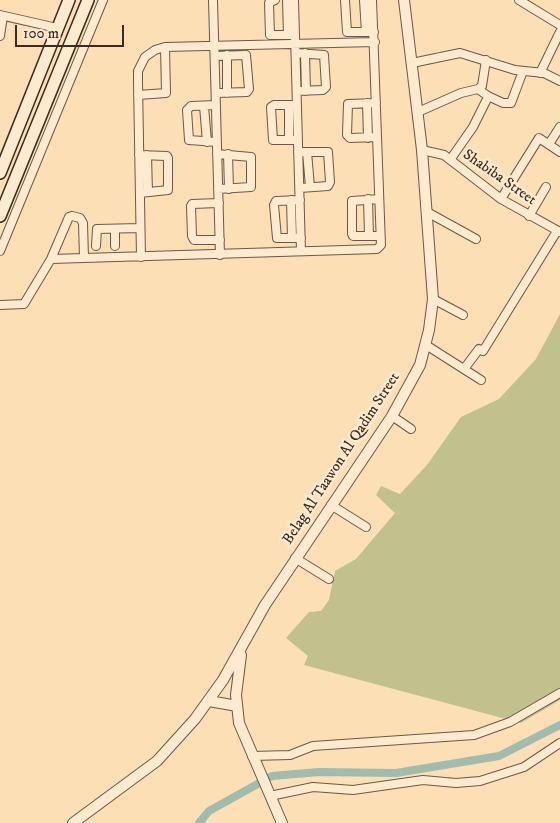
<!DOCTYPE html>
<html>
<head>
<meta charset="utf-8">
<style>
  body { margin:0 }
  #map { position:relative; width:560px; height:823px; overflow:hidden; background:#fcdfb5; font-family:"IM FELL DW Pica",serif }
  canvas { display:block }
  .scale { position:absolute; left:15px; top:25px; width:109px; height:22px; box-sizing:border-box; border:2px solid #3b2b23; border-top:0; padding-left:6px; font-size:15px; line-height:18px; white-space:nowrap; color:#3b2b23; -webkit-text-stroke:4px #fdeacf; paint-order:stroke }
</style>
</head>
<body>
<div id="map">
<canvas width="560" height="823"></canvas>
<div class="scale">100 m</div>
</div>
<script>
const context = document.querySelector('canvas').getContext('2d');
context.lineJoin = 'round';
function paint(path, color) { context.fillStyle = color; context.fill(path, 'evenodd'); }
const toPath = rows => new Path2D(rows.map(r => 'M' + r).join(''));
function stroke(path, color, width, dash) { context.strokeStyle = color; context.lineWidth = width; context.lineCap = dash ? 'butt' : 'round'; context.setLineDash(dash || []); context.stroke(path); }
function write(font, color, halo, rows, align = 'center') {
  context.font = font + ' "IM FELL DW Pica",serif'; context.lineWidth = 5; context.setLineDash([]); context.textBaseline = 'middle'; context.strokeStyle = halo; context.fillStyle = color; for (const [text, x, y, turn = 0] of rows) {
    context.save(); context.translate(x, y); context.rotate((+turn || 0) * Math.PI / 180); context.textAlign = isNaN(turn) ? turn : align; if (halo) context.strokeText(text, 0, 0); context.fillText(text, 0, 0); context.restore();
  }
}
paint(toPath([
  [560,314,560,700,521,723,304,665,308,656,286,638,309,612,321,611,329,600,335,571,356,559,395,513,376,495,381,486,400,494,427,465,461,417,499,399,536,359]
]), '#c0c18d');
stroke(toPath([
  [199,823,209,811,272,776,319,772,396,773,499,756,560,725]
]), '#9fbcaf', 8);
const minor = toPath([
  [213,0,220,255],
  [275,0,269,3,270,35,295,35],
  [287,0,288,35],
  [294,0,301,251],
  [345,0,347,32,374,32],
  [364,0,366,32],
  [519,0,560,25],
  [0,15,57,28],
  [0,36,3,16],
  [296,53,324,55,326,87,323,90,297,91],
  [305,53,306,91],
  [227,55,227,93],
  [215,56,246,55,249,89,247,92,216,93],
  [412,63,460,53,515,70,544,73,560,81],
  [540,73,560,32],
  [138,95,166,93,165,47],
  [488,96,503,103,511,103,523,71],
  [367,103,368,138],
  [376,103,348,104,347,135,350,138,377,137],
  [216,105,191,106,187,110,189,140,217,142],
  [289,105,289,140],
  [297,105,274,105,271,107,273,140,298,140],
  [204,106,207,142],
  [418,112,461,93,478,89,482,86,486,60],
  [549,144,560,127],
  [422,150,444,155,501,199,560,232],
  [298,152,328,152,330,182,328,186,300,188],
  [307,152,310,187],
  [217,154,251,157,251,187,218,189],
  [228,154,229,189],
  [139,155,167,156,168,158,168,190,140,193],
  [147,155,148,192],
  [450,160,473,127,487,99,488,96,478,89],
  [368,199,369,236],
  [379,199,352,201,352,234,353,236,380,236],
  [501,199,539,138,560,152],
  [291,200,292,238],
  [300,200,276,201,274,205,277,238,301,238],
  [219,203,192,204,191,206,192,236,194,240,220,240],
  [427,212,476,239],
  [529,216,546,187],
  [96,246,97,229,140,228],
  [115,246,115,229],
  [0,251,103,0],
  [141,257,138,82,138,71,145,57,155,50,165,47,375,42],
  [51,259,69,217,72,216,80,218,83,223,84,258],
  [433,299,463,315],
  [0,305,24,304,51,259,377,249,381,245,372,0],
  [426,345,481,380],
  [464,369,479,349,483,351,557,231],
  [392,416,411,429],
  [331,505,366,527],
  [295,558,329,579],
  [252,756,290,755,313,746,474,735,510,722,560,693],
  [270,796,313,787,353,790,423,780,456,783,480,781,524,767,560,743]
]);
const tertiary = toPath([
  [241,655,236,695,239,723,282,823],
  [209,701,237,706],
  [73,823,157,761,195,719,223,680,265,605,392,416,420,365,429,330,433,299,422,150,404,0]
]);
const secondary = toPath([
  [0,173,69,0],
  [0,216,88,0]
]);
stroke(minor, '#6b5848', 10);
stroke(tertiary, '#6b5848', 12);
stroke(secondary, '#3b2b23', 14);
stroke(minor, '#fdeacf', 8);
stroke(tertiary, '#fdeacf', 10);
stroke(secondary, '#fdeacf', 11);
write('15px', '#3b2b23', '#fdeacf', [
  ["Shabiba Street",499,178,35],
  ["Belag Al Taawon Al Qadim Street",342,459,-57]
]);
</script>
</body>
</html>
